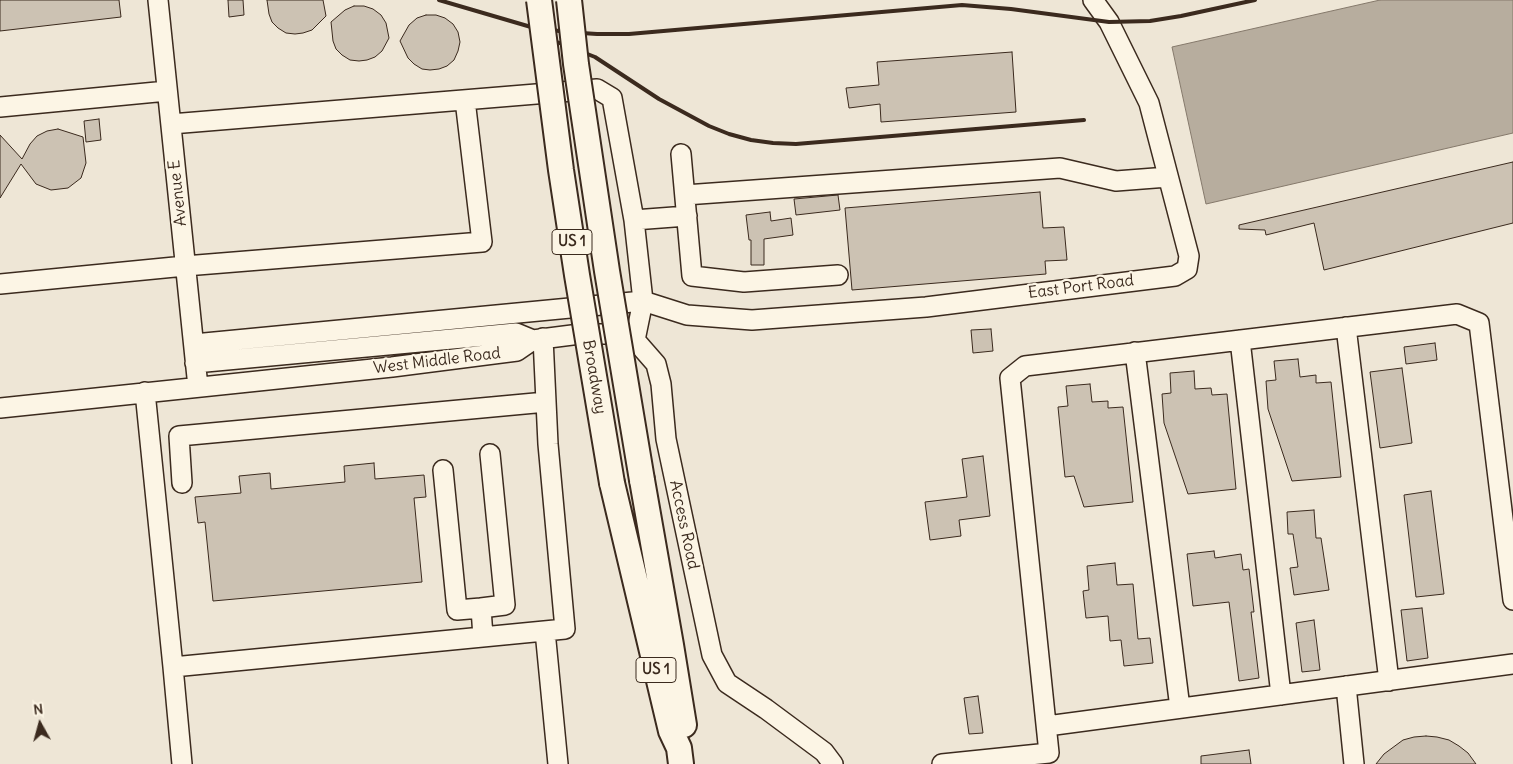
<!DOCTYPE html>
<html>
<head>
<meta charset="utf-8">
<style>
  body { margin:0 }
  #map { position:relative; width:1513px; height:764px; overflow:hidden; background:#fcf5e5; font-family:Delius,sans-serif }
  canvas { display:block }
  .north { position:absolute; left:15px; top:699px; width:50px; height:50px; -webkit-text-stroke:4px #fcf5e5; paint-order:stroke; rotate:353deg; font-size:14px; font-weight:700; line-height:20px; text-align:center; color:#3b2a1e }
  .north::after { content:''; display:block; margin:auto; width:18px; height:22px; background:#3b2a1e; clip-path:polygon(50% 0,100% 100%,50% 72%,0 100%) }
</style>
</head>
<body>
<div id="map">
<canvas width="1513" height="764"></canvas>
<div class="north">N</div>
</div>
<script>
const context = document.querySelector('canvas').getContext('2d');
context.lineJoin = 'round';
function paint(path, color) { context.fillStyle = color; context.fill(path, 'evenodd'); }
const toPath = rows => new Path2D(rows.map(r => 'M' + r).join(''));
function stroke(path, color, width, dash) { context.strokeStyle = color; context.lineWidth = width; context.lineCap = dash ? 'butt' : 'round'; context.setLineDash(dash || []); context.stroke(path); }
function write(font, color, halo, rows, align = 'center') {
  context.font = font + ' Delius,sans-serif'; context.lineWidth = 4.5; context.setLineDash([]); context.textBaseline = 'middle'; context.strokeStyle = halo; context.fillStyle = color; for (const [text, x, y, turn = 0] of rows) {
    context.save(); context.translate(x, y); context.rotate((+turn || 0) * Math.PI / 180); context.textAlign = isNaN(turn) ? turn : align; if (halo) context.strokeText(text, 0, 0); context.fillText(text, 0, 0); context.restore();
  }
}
paint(toPath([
  [0,0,1380,0,1172,47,1206,203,1513,133,1513,764,0,764]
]), '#eee6d6');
const water = toPath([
  [1380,0,1513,0,1513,133,1206,204,1172,47,1380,0]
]);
paint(water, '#b7ad9e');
stroke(water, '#85796b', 1);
const building = toPath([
  [0,0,119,0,121,17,0,31,0,0],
  [228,0,243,0,244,15,229,17,228,0],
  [267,0,323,0,326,16,312,30,303,33,295,34,286,33,278,28,272,22,269,14,267,0],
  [354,6,364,6,373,9,381,15,386,23,389,38,382,51,375,57,367,60,359,61,350,60,342,55,336,49,333,41,331,22,345,10,354,6],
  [426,15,436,15,445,18,453,24,458,32,460,42,458,51,454,60,447,66,439,69,430,70,422,69,414,64,408,58,400,41,409,25,417,18,426,15],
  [1012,52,1016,112,881,122,880,104,849,108,846,88,879,85,877,62,1012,52],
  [99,119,101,140,86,142,84,121,99,119],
  [58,129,83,137,86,163,81,178,68,188,51,190,36,184,21,164,0,198,0,135,22,159,30,144,37,136,47,131,58,129],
  [1513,162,1513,223,1324,270,1314,223,1266,235,1265,230,1239,229,1239,225,1513,162],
  [1040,192,1043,228,1064,227,1067,260,1045,261,1046,274,852,290,845,208,1040,192],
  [838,195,840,210,796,215,794,199,838,195],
  [770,212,771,221,791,218,793,235,764,239,764,265,751,265,751,240,749,240,746,215,770,212],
  [991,329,993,351,973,353,971,330,991,329],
  [1435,343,1437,360,1406,364,1404,347,1435,343],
  [1298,359,1300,377,1316,375,1316,383,1331,382,1341,477,1292,481,1268,409,1266,381,1276,380,1274,361,1298,359],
  [1402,368,1412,443,1380,448,1370,372,1402,368],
  [1194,371,1195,389,1211,388,1212,395,1227,394,1236,489,1188,494,1164,423,1162,394,1171,393,1170,373,1194,371],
  [1090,384,1092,402,1108,401,1108,408,1123,407,1133,502,1084,507,1074,476,1065,477,1058,407,1068,406,1066,386,1090,384],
  [983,456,990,516,959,520,961,536,930,540,925,502,967,497,962,459,983,456],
  [374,463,375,479,424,475,426,497,414,498,422,582,213,601,205,522,198,523,195,497,241,493,239,476,270,473,271,489,345,482,344,466,374,463],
  [1431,491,1444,594,1416,597,1404,495,1431,491],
  [1314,510,1316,538,1321,538,1329,590,1294,595,1290,568,1298,567,1293,534,1288,534,1287,512,1314,510],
  [1214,551,1215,558,1241,554,1243,570,1249,569,1254,612,1251,612,1259,678,1239,681,1229,602,1193,606,1187,554,1214,551],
  [1115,563,1117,585,1133,584,1138,639,1150,638,1153,663,1124,666,1121,640,1110,641,1108,616,1086,618,1083,591,1089,590,1087,566,1115,563],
  [1422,608,1428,658,1407,661,1401,610,1422,608],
  [1314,620,1320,670,1302,672,1296,623,1314,620],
  [978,696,983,733,969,734,964,698,978,696],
  [1426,736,1437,737,1449,740,1459,746,1468,753,1476,764,1376,764,1384,754,1403,740,1414,737,1426,736],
  [1249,750,1251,764,1201,764,1201,756,1249,750]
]);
paint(building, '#ccc2b3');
stroke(building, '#3b2a1e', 1);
const minor = toPath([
  [158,0,198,387],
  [0,107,167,91],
  [171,124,597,89,612,98,634,220,687,216],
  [681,154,692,276,744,282,838,275],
  [685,195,1060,168,1116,181,1168,177],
  [634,220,643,301,687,315,752,320,926,307,1175,276,1187,269,1189,256,1149,103,1109,22,1093,0],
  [0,284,185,266,482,242,465,100],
  [1346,327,1389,681],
  [1240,340,1281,695],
  [194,344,643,301,635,340],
  [1135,352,1180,708],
  [195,363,516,333,533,340],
  [145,392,173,667,565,629,548,444,543,338],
  [0,408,392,367,517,351,533,340,580,334,609,334,635,340,656,364,661,384,666,439,712,655,727,683,766,709,824,752,833,764],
  [443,470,457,610,481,608,483,637],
  [182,483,179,436,546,402],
  [481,608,505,605,490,454],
  [545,631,558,764],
  [173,667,182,764],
  [1346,686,1354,764],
  [1047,726,1513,664],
  [942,764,1049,753,1010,378,1025,366,1457,314,1479,323,1513,600]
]);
const major = toPath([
  [642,480,671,645,684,725],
  [612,483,671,731,679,748,681,764]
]);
stroke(minor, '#3b2a1e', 22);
stroke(major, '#3b2a1e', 28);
stroke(minor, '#fcf5e5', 19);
stroke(major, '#fcf5e5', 24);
stroke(toPath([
  [439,0,531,27,566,32,597,34,629,34,962,5,1011,9,1109,22,1150,21,1181,16,1255,0],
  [534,33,595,57,659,99,709,126,729,134,751,140,773,143,796,144,1084,120]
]), '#3b2a1e', 4);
const majorBridge = toPath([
  [539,0,561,170,577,275,612,483],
  [569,0,576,64,607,271,642,480]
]);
stroke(majorBridge, '#3b2a1e', 28, []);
stroke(majorBridge, '#fcf5e5', 24);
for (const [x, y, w] of [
  [572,242,40],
  [656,670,40]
]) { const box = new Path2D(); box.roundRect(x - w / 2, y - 12.5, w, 25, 4); context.fillStyle = '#fcf5e5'; context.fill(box); stroke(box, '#3b2a1e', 1); }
write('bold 15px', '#3b2a1e', null, [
  ["US 1",572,242],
  ["US 1",656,670]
]);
write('16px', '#3b2a1e', '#fcf5e5', [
  ["Avenue E",178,193,-96],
  ["East Port Road",1081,287,-7],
  ["West Middle Road",437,361,-7],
  ["Broadway",594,377,80],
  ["Access Road",684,525,78]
]);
</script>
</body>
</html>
